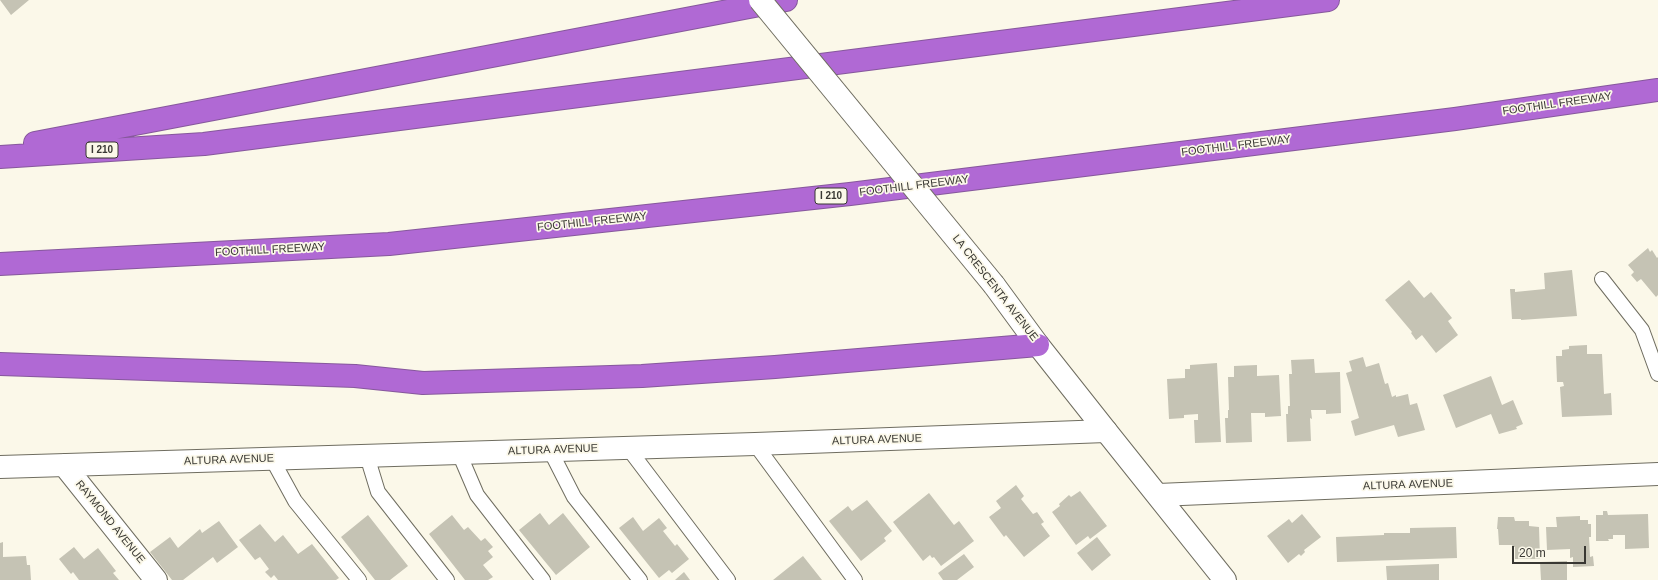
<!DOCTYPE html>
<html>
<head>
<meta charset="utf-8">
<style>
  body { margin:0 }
  #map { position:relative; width:1658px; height:580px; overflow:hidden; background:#fbf8e9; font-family:Arial,sans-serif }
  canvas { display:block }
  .scale { position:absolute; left:1512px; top:546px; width:74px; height:18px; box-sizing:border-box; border:2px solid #393833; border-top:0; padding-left:5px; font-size:12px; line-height:14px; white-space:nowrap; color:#393833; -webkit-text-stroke:3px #fbf8e9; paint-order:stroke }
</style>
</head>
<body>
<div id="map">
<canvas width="1658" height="580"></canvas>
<div class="scale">20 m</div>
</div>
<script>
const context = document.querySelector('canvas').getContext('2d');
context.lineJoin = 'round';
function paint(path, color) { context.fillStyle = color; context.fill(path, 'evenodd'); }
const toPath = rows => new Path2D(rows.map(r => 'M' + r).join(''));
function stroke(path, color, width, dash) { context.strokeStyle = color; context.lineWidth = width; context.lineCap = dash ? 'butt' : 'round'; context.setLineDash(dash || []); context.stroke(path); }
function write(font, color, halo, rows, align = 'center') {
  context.font = font + ' Arial,sans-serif'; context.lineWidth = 3.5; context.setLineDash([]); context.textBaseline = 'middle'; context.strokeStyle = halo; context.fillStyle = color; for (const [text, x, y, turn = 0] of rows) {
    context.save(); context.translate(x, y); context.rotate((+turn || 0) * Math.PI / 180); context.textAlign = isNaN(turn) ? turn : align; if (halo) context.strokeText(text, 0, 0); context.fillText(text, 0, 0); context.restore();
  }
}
paint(toPath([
  [0,0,29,0,11,15],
  [1648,248,1650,252,1652,250,1657,258,1658,257,1658,295,1656,297,1641,279,1637,282,1631,275,1634,272,1628,265],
  [1572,270,1577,316,1521,320,1521,319,1512,319,1510,289,1515,289,1515,292,1545,289,1544,273],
  [1409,280,1424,298,1431,292,1452,318,1448,321,1458,335,1436,353,1422,335,1416,340,1411,333,1412,332,1385,300],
  [1587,345,1587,354,1602,354,1604,394,1611,393,1612,415,1562,417,1560,387,1564,386,1563,382,1557,382,1556,356,1562,356,1562,350,1569,349,1569,346],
  [1363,357,1366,367,1379,363,1385,384,1388,383,1392,397,1396,395,1396,397,1408,394,1410,405,1417,403,1425,430,1398,437,1394,425,1355,436,1351,421,1359,418,1346,373,1352,371,1349,361],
  [1314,359,1315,373,1340,372,1341,413,1326,414,1326,410,1311,410,1312,419,1310,418,1311,441,1287,442,1286,414,1288,414,1288,406,1290,406,1289,374,1292,374,1291,360],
  [1217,363,1221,442,1195,443,1194,420,1198,420,1198,414,1184,415,1184,418,1169,419,1167,379,1185,378,1185,369,1190,369,1190,365],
  [1257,365,1257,376,1279,375,1281,416,1265,417,1265,413,1251,413,1252,442,1226,443,1225,418,1228,418,1228,410,1229,410,1228,377,1234,377,1234,366],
  [1491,376,1502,405,1513,400,1523,424,1516,427,1517,429,1499,434,1491,414,1456,428,1443,395],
  [1016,485,1024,496,1021,499,1033,514,1037,512,1044,522,1041,524,1050,536,1024,557,1006,535,1004,537,989,517,1001,508,996,501],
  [1080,491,1107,526,1090,539,1088,536,1076,545,1052,512,1060,506,1059,504,1069,495,1071,497],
  [929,493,954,525,959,521,974,541,941,566,934,557,932,558,930,555,923,561,893,522],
  [867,500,892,531,884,538,886,541,861,561,829,521,848,506,852,511],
  [1603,511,1607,511,1608,515,1648,514,1649,548,1625,549,1625,535,1613,535,1613,539,1608,539,1609,541,1596,541,1596,515,1603,515],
  [540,513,549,525,563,513,590,547,556,575,519,530],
  [1302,514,1321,537,1304,550,1305,552,1301,556,1299,554,1288,563,1267,536,1289,519,1292,523],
  [368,515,408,566,390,580,375,580,341,537],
  [452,515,464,530,468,527,481,541,485,538,493,547,488,551,493,557,483,565,493,577,488,580,465,580,429,534],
  [1580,516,1580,520,1588,520,1588,524,1591,524,1591,537,1589,537,1590,557,1593,556,1594,566,1573,567,1573,557,1570,558,1570,549,1547,550,1546,527,1557,527,1556,517],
  [633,517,643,531,659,518,667,528,663,531,675,546,677,544,689,559,672,573,669,570,659,578,619,528],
  [1498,517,1514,517,1515,521,1529,521,1529,526,1539,527,1540,559,1515,559,1515,547,1513,547,1512,545,1499,545,1498,529,1497,529],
  [219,521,238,547,217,563,213,557,183,580,172,580,150,552,170,537,178,548,200,529,202,533],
  [260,524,275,542,283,535,298,554,312,544,339,578,336,580,278,580,274,575,271,578,265,572,269,569,260,557,255,560,239,540],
  [1456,527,1457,558,1337,562,1336,537,1384,535,1384,533,1410,533,1410,528],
  [1097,537,1111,555,1092,571,1077,553],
  [3,542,3,557,26,556,27,565,30,565,31,580,0,580,0,543],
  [74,547,84,559,98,548,116,571,113,573,119,580,79,580,73,572,71,574,59,559],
  [964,554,974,567,957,580,943,580,938,573],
  [803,556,822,580,773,580],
  [1567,561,1567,580,1541,580,1540,562],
  [1439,564,1439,580,1387,580,1386,566],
  [684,572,690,580,675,580]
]), '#c5c3b4');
const service = toPath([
  [1602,279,1642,330,1658,374],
  [755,444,855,580],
  [628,448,728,580],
  [550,450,574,497,640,580],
  [459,453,477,495,543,580],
  [367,456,378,492,447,580],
  [272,459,295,501,359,580]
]);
const minor = toPath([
  [64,465,156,580],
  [0,467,755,444,1106,431],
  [1158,495,1658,474]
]);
const secondary = toPath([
  [994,285,1038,345,1106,431,1225,580]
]);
const motorway = toPath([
  [35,143,786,0],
  [0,157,204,144,1328,0],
  [0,264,389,244,850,194,1455,119,1658,90],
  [0,364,355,376,423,383,642,376,775,367,1038,345]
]);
stroke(service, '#6f6d60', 16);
stroke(minor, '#6f6d60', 24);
stroke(secondary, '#6f6d60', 24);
stroke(motorway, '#86589c', 24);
stroke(service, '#fff', 14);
stroke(minor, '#fff', 22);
stroke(secondary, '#fff', 22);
stroke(motorway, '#b069d4', 22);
const secondaryBridge = toPath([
  [760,0,994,285]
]);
stroke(secondaryBridge, '#6f6d60', 24, []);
stroke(secondaryBridge, '#fff', 22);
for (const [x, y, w] of [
  [102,150,32],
  [831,196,32]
]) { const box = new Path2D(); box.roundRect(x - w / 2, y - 8, w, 16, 3); context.fillStyle = '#fbf8e9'; context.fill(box); stroke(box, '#393833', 1); }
write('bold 10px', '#393833', null, [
  ["I 210",102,150],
  ["I 210",831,196]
]);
write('11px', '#393833', '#fbf8e9', [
  ["FOOTHILL FREEWAY",1557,104,-8],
  ["FOOTHILL FREEWAY",1236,146,-7],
  ["FOOTHILL FREEWAY",914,186,-7],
  ["FOOTHILL FREEWAY",592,222,-6],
  ["FOOTHILL FREEWAY",270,250,-3],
  ["LA CRESCENTA AVENUE",995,288,52],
  ["ALTURA AVENUE",877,440,-2],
  ["ALTURA AVENUE",553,450,-2],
  ["ALTURA AVENUE",229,460,-2],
  ["ALTURA AVENUE",1408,485,-2],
  ["RAYMOND AVENUE",110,522,51]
]);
</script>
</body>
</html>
